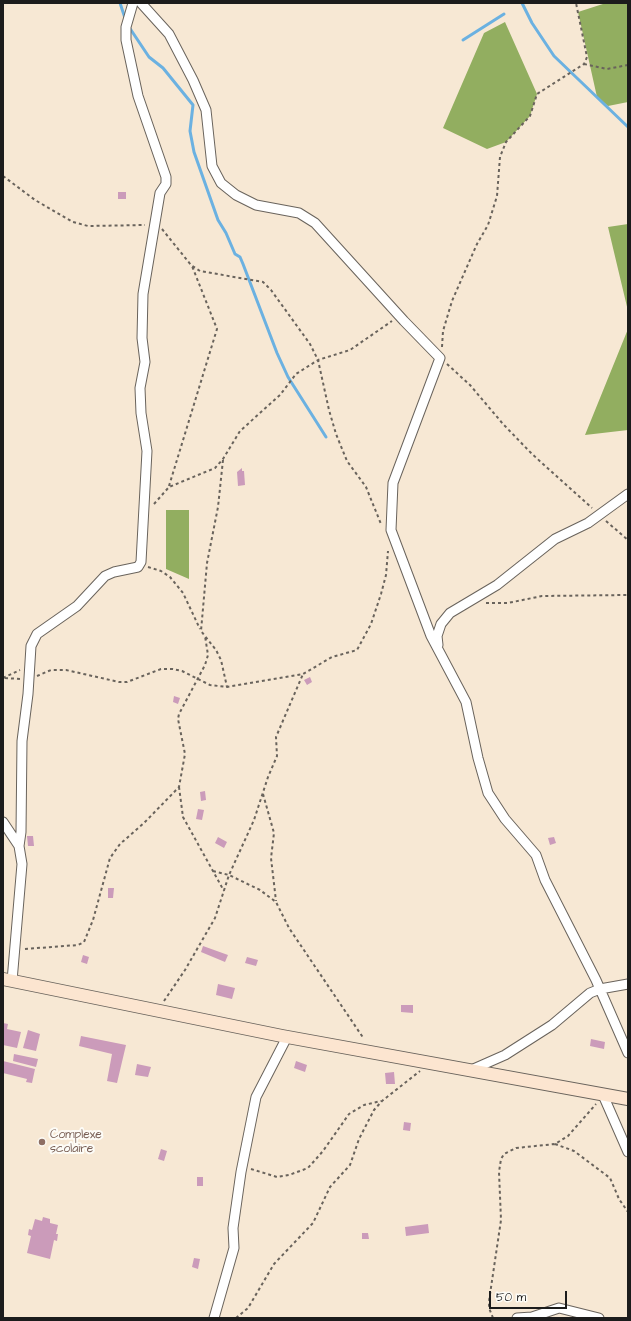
<!DOCTYPE html>
<html>
<head>
<meta charset="utf-8">
<style>
  body { margin:0 }
  #map { position:relative; width:631px; height:1321px; overflow:hidden; background:#f7e8d4; font-family:"Architects Daughter",sans-serif }
  canvas { display:block }
  .frame { position:absolute; inset:0; border:4px solid #1c1c1c; pointer-events:none }
  .scale { position:absolute; left:489px; top:1291px; width:78px; height:18px; box-sizing:border-box; border:2px solid #1c1c1c; border-top:0; padding-left:5px; font-size:12px; line-height:14px; white-space:nowrap; color:#1c1c1c; -webkit-text-stroke:3px #fdfcf7; paint-order:stroke }
</style>
</head>
<body>
<div id="map">
<canvas width="631" height="1321"></canvas>
<div class="frame"></div>
<div class="scale">50 m</div>
</div>
<script>
const context = document.querySelector('canvas').getContext('2d');
context.lineJoin = 'round';
function paint(path, color) { context.fillStyle = color; context.fill(path, 'evenodd'); }
const toPath = rows => new Path2D(rows.map(r => 'M' + r).join(''));
function stroke(path, color, width, dash) { context.strokeStyle = color; context.lineWidth = width; context.lineCap = dash ? 'butt' : 'round'; context.setLineDash(dash || []); context.stroke(path); }
function write(font, color, halo, rows, align = 'center') {
  context.font = font + ' "Architects Daughter",sans-serif'; context.lineWidth = 4; context.setLineDash([]); context.textBaseline = 'middle'; context.strokeStyle = halo; context.fillStyle = color; for (const [text, x, y, turn = 0] of rows) {
    context.save(); context.translate(x, y); context.rotate((+turn || 0) * Math.PI / 180); context.textAlign = isNaN(turn) ? turn : align; if (halo) context.strokeText(text, 0, 0); context.fillText(text, 0, 0); context.restore();
  }
}
paint(toPath([
  [606,3,628,3,628,102,608,106,597,97,578,12],
  [505,22,537,94,530,116,506,142,487,149,443,128,484,33],
  [628,224,628,311,608,227],
  [628,329,628,430,585,435],
  [166,510,189,510,189,579,166,569]
]), '#92ae60');
stroke(toPath([
  [120,3,125,18],
  [522,3,532,23,554,56,628,127],
  [129,27,149,57,163,68,193,105,190,131,194,152,218,220,226,233,235,254,240,257,243,264,277,353,288,377,326,437],
  [463,40,504,14]
]), '#6bb1e1', 3);
paint(toPath([
  [118,192,126,192,126,199,118,199],
  [242,468,242,471,244,471,245,485,238,486,237,472],
  [310,677,312,682,307,685,304,680],
  [174,696,180,698,178,704,173,702],
  [205,791,206,800,201,801,200,792],
  [198,809,204,810,202,820,196,819],
  [27,836,33,836,34,846,28,846],
  [218,837,227,842,224,848,215,843],
  [554,837,556,843,550,845,548,838],
  [108,888,114,888,113,898,108,898],
  [203,946,228,955,225,962,201,952],
  [83,955,89,957,87,964,81,962],
  [247,957,258,960,256,966,245,963],
  [218,984,235,988,232,999,216,995],
  [401,1005,413,1005,413,1013,401,1012],
  [3,1023,8,1024,7,1029,21,1032,17,1048,3,1045],
  [28,1030,40,1034,36,1051,23,1048],
  [81,1036,126,1045,117,1083,107,1081,112,1054,79,1046],
  [591,1039,605,1042,604,1049,590,1046],
  [14,1054,38,1059,36,1067,13,1061],
  [3,1061,35,1069,32,1083,26,1082,27,1079,3,1073],
  [296,1061,307,1065,305,1072,294,1068],
  [137,1064,151,1067,148,1077,135,1075],
  [394,1072,395,1084,386,1084,385,1073],
  [404,1122,411,1123,410,1131,403,1130],
  [161,1149,167,1151,164,1161,158,1159],
  [197,1177,203,1177,203,1186,197,1186],
  [43,1217,50,1219,50,1223,58,1225,56,1234,58,1234,57,1241,54,1240,50,1259,27,1253,31,1236,28,1235,29,1229,32,1230,35,1219,42,1221],
  [428,1224,429,1233,406,1236,405,1227],
  [362,1233,368,1233,369,1239,362,1239],
  [194,1258,200,1259,198,1269,192,1267]
]), '#cb9bba');
const street = toPath([
  [141,3,169,34,193,80,206,110,212,166,221,183,236,195,256,205,299,213,315,223,404,321,440,358,393,483,391,530,431,636,466,702,478,758,488,793,505,819,536,855,545,880,596,980,628,1053],
  [438,645,437,636,441,624,450,613,497,585,555,539,588,523,628,494],
  [3,822,19,846,22,864,12,981],
  [19,846,21,832,22,741,28,694,31,646,37,634,77,606,105,576,114,572,138,567,141,562,147,451,141,413,140,388,145,362,142,338,143,294,160,193,166,184,166,177,138,96,126,40,126,27,133,3],
  [471,1070,505,1055,552,1025,590,993,600,989,628,984],
  [603,1095,628,1152],
  [214,1318,234,1248,233,1228,241,1172,256,1097,287,1037],
  [517,1318,532,1317,559,1308,599,1318]
]);
const secondary = toPath([
  [3,979,282,1036,628,1099]
]);
stroke(street, '#69635c', 11);
stroke(secondary, '#69635c', 14);
stroke(toPath([
  [584,64,607,69,628,65],
  [3,176,35,200,73,222,88,226,145,225],
  [162,229,191,265,200,271,263,282,271,290,310,344,318,360,329,410,336,434,347,461,366,487,381,524],
  [442,347,443,331,452,301,477,244,488,225,497,196,500,157,506,142,530,116,537,94,584,64,587,57,576,3],
  [447,364,470,385,503,424,532,454,592,508],
  [223,460,218,507,207,563,201,631,216,650,221,660,227,687],
  [169,486,217,329,192,266],
  [154,504,169,487,215,468,223,459,240,431,280,395,296,374,318,360,350,350,392,321],
  [606,521,628,540],
  [148,567,161,571,170,577,183,593,200,629],
  [486,603,508,603,542,596,628,595],
  [37,676,51,670,66,670,119,682,127,682,161,669,173,669,182,671,210,685,227,687,303,674,332,657,357,650,371,624,381,594,386,575,388,551],
  [3,678,20,670],
  [5,678,20,679],
  [179,787,183,817,224,891],
  [263,794,274,833,271,858,276,901],
  [213,871,229,875,260,890,276,902,289,928,364,1039],
  [25,949,78,945,84,942,93,920,110,858,120,844,144,823,179,787,185,754,178,719,179,714,205,665,208,655,205,636],
  [164,1001,185,970,215,918,229,875,254,820,268,777,277,756,276,737,303,674],
  [555,1144,574,1151,610,1178,619,1199,628,1212],
  [251,1169,277,1177,289,1175,308,1168,323,1151,349,1114,364,1105,381,1101],
  [236,1318,248,1308,274,1264,313,1223,330,1187,350,1165,359,1139,374,1110,382,1101,420,1071],
  [493,1318,489,1308,489,1301,501,1220,499,1172,501,1159,504,1154,516,1148,555,1144,568,1136,596,1104]
]), '#69635c', 2, [3, 3]);
stroke(street, '#fff', 9);
stroke(secondary, '#fce5d0', 12);
for (const [x, y, r, color] of [
  [42,1142,4,"#8d6e63"]
]) { const dot = new Path2D(); dot.arc(x, y, r, 0, 2 * Math.PI); context.fillStyle = color; context.fill(dot); stroke(dot, '#fdfcf7', 1.5); }
write('12px', '#785e54', '#fdfcf7', [
  ["Complexe",50,1135],
  ["scolaire",50,1149]
], 'left');
</script>
</body>
</html>
